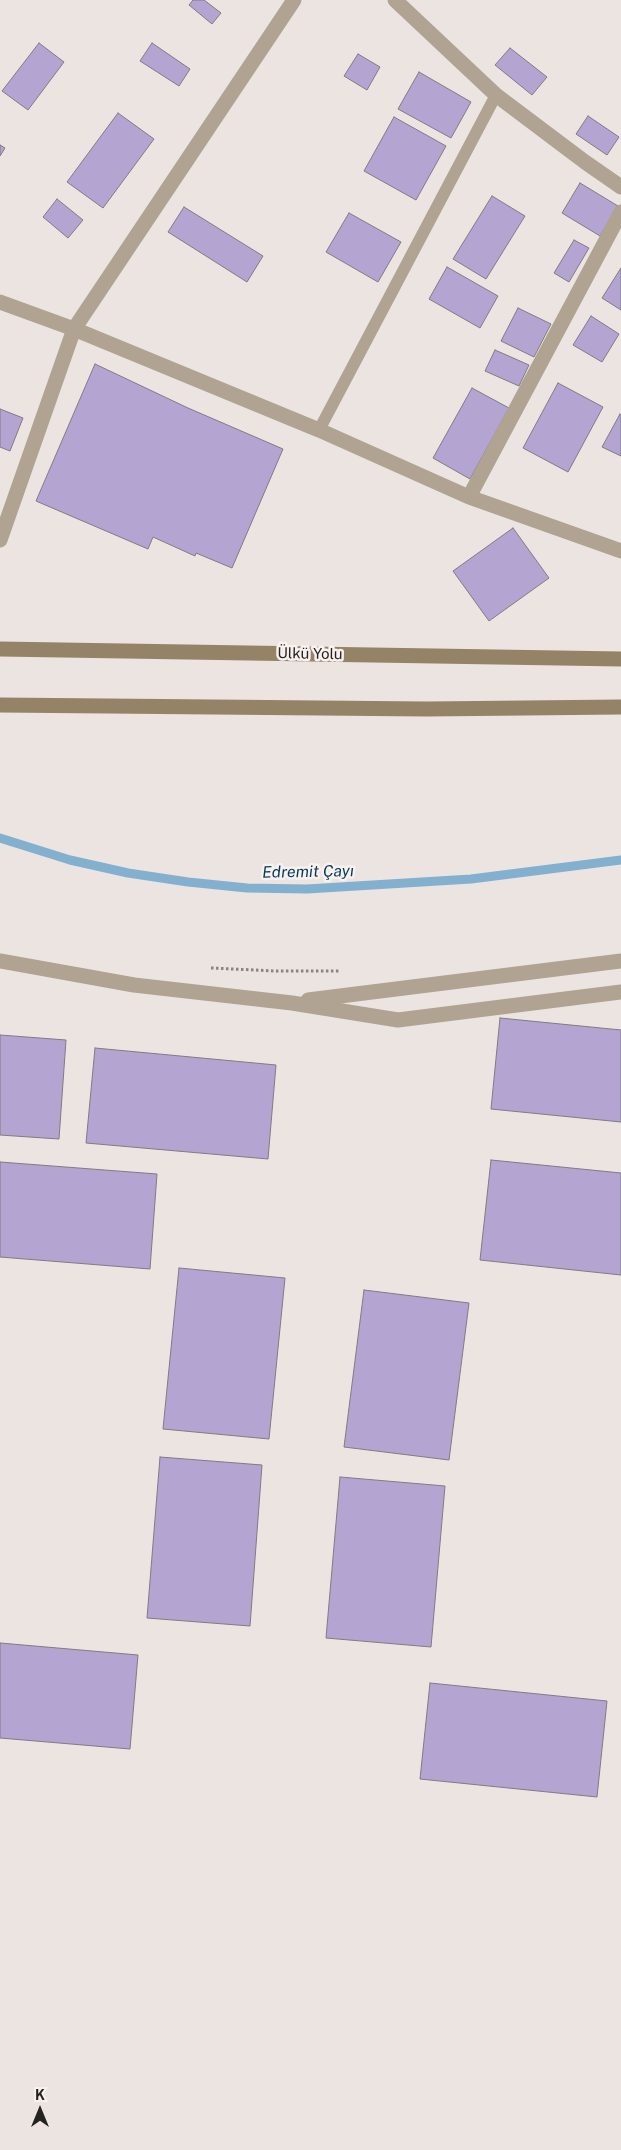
<!DOCTYPE html>
<html>
<head>
<meta charset="utf-8">
<style>
  body { margin:0 }
  #map { position:relative; width:621px; height:2150px; overflow:hidden; background:#ebe4e1; font-family:"Public Sans",sans-serif }
  canvas { display:block }
  .north { position:absolute; left:15px; top:2085px; width:50px; height:50px; -webkit-text-stroke:4px #f9f1ee; paint-order:stroke; rotate:0deg; font-size:14px; font-weight:700; line-height:20px; text-align:center; color:#252322 }
  .north::after { content:''; display:block; margin:auto; width:18px; height:22px; background:#252322; clip-path:polygon(50% 0,100% 100%,50% 72%,0 100%) }
</style>
</head>
<body>
<div id="map">
<canvas width="621" height="2150"></canvas>
<div class="north">K</div>
</div>
<script>
const context = document.querySelector('canvas').getContext('2d');
context.lineJoin = 'round';
const toPath = rows => new Path2D(rows.map(r => 'M' + r).join(''));
function stroke(path, color, width, dash) { context.strokeStyle = color; context.lineWidth = width; context.lineCap = dash ? 'butt' : 'round'; context.setLineDash(dash || []); context.stroke(path); }
function paint(path, color) { context.fillStyle = color; context.fill(path, 'evenodd'); }
function write(font, color, halo, rows, align = 'center') {
  context.font = font + ' "Public Sans",sans-serif'; context.lineWidth = 5; context.setLineDash([]); context.textBaseline = 'middle'; context.strokeStyle = halo; context.fillStyle = color; for (const [text, x, y, turn = 0] of rows) {
    context.save(); context.translate(x, y); context.rotate((+turn || 0) * Math.PI / 180); context.textAlign = isNaN(turn) ? turn : align; if (halo) context.strokeText(text, 0, 0); context.fillText(text, 0, 0); context.restore();
  }
}
stroke(toPath([
  [0,838,70,860,128,873,188,882,247,888,307,889,471,879,621,860]
]), '#82b0ce', 9);
const building = toPath([
  [193,0,204,0,221,13,212,24,189,5,193,0],
  [39,43,64,62,28,110,2,91,39,43],
  [152,43,190,69,179,86,140,61,152,43],
  [510,48,547,77,532,95,495,65,510,48],
  [358,54,380,67,367,90,344,76,358,54],
  [419,72,471,102,451,138,398,109,419,72],
  [118,113,154,139,103,208,67,182,118,113],
  [588,116,619,137,607,155,576,134,588,116],
  [394,117,446,146,416,200,364,171,394,117],
  [0,145,5,148,0,156,0,145],
  [580,183,618,206,600,236,562,213,580,183],
  [492,196,525,216,486,279,453,259,492,196],
  [57,199,83,220,68,238,43,217,57,199],
  [184,207,263,256,247,282,168,232,184,207],
  [349,213,401,242,378,282,326,252,349,213],
  [574,240,589,248,569,282,554,273,574,240],
  [447,267,498,296,480,328,429,299,447,267],
  [621,268,621,310,602,298,621,268],
  [518,308,551,324,534,357,501,341,518,308],
  [591,316,619,334,602,362,573,345,591,316],
  [495,350,529,365,519,386,485,371,495,350],
  [95,364,188,408,283,449,232,568,196,553,195,556,153,537,148,549,36,501,95,364],
  [558,383,603,407,568,472,523,448,558,383],
  [472,388,509,408,470,479,433,458,472,388],
  [0,409,23,418,10,451,0,447,0,409],
  [620,414,621,415,621,456,602,447,620,414],
  [513,528,549,578,489,621,453,571,513,528],
  [500,1018,621,1030,621,1122,491,1109,500,1018],
  [0,1035,66,1040,59,1139,0,1135,0,1035],
  [95,1048,276,1065,268,1159,86,1143,95,1048],
  [491,1160,621,1173,621,1275,480,1260,491,1160],
  [0,1162,157,1174,150,1269,0,1257,0,1162],
  [179,1268,285,1278,269,1439,163,1429,179,1268],
  [364,1290,469,1303,449,1460,344,1447,364,1290],
  [160,1457,262,1465,250,1626,147,1618,160,1457],
  [340,1477,445,1486,431,1647,326,1638,340,1477],
  [0,1643,138,1655,130,1749,0,1738,0,1643],
  [430,1683,607,1701,597,1797,420,1779,430,1683]
]);
paint(building, '#b3a4d1');
stroke(building, '#7e7c82', 1);
stroke(toPath([
  [211,968,276,971,339,971]
]), '#898482', 3, [2.5, 2.5]);
stroke(toPath([
  [319,430,496,95]
]), '#b0a391', 12);
stroke(toPath([
  [395,0,496,95,585,162,621,187],
  [0,302,74,329,319,430,469,497,621,551],
  [469,497,621,212],
  [0,540,74,329,294,0]
]), '#b0a391', 15);
stroke(toPath([
  [0,961,134,985,292,1003,398,1020,621,992],
  [308,1000,621,961]
]), '#b0a391', 15);
stroke(toPath([
  [0,649,621,659],
  [0,705,427,709,621,707]
]), '#958368', 15);
write('15px', '#252322', '#f9f1ee', [
  ["Ülkü Yolu",310,654,1]
]);
write('italic 16px', '#003c5a', '#f9f1ee', [
  ["Edremit Çayı",308,872,-1]
]);
</script>
</body>
</html>
